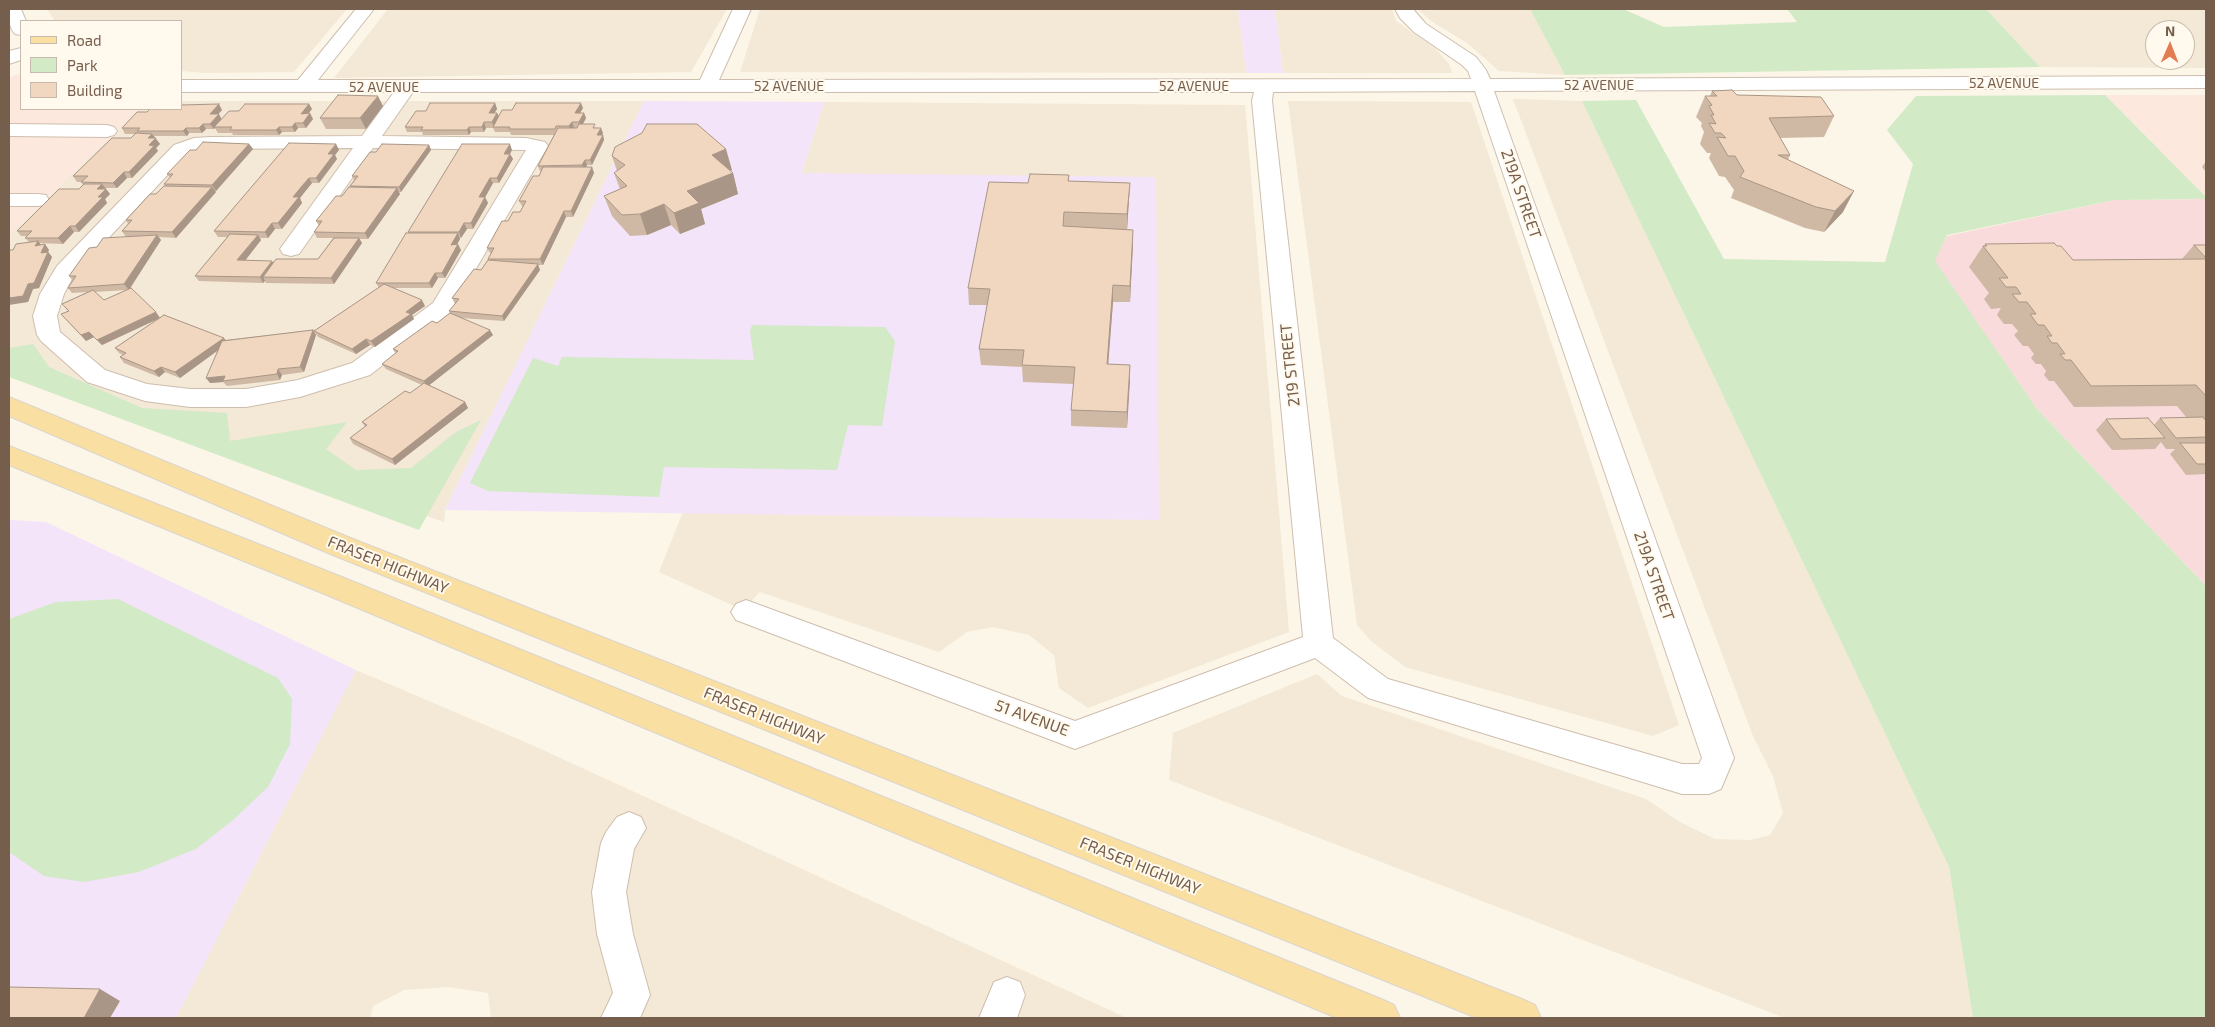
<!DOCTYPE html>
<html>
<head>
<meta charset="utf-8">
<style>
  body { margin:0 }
  #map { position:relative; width:2215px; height:1027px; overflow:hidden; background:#fcf6e8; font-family:"Exo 2",sans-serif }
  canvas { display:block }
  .frame { position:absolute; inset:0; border:10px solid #765e4c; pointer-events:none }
  .legend { position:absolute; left:20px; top:20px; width:162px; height:90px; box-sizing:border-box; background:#fff9ee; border:1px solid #c8bbad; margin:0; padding:6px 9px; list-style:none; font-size:15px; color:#765e4c }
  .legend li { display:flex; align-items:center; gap:10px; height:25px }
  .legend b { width:25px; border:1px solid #c8bbad }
  .north { position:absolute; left:2145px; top:20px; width:50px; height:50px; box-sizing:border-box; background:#fff9ee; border:1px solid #c8bbad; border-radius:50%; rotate:1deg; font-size:14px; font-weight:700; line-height:20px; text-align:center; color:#765e4c }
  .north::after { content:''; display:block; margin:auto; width:18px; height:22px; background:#e37c50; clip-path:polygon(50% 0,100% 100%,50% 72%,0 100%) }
</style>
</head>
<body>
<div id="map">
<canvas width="2215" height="1027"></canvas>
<div class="frame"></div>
<ul class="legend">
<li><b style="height:6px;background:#f9dfa2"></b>Road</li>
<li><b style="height:14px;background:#d2eac6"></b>Park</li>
<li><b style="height:14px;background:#f1d7c0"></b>Building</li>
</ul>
<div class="north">N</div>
</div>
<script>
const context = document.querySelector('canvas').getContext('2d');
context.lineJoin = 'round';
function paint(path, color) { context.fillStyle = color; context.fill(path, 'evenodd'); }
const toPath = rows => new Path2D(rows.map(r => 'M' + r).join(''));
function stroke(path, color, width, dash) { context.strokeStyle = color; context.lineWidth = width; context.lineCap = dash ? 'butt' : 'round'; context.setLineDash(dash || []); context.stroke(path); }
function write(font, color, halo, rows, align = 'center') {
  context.font = font + ' "Exo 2",sans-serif'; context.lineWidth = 4; context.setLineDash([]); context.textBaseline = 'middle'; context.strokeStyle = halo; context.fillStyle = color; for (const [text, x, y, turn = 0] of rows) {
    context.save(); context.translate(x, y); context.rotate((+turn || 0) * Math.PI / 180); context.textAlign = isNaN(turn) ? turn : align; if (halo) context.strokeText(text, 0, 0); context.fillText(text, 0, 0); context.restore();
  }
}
paint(toPath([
  [47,9,347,9,294,72,204,73,181,71,181,21,55,21],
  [388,9,727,9,691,72,334,78],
  [760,9,1238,9,1246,73,740,72],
  [1275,9,1392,9,1396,21,1435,48,1449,64,1452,73,1283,73],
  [1418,9,1530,9,1565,75,1499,71,1467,43,1431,21],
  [1986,9,2206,9,2206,68,2040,67],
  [2155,30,2185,30,2185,60,2155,60],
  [1513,99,1582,101,1949,867,1973,1018,1785,1018,1169,780,1173,733,1317,674,1342,696,1646,799,1680,822,1715,839,1750,840,1770,835,1783,813,1773,776,1753,736],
  [181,101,644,101,445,510,444,522,9,374,9,235,139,109,181,109],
  [1288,101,1471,102,1679,725,1653,736,1405,667,1371,641,1357,625],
  [824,102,1245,105,1289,632,1088,708,1059,688,1054,655,1029,635,993,627,967,632,939,652,760,592,743,610,659,572,683,512,1158,520,802,173],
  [356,670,532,745,1127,1018,491,1018,488,993,448,987,404,990,373,1006,370,1018,176,1018]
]), '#f4e8d6');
paint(toPath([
  [21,73,21,109,139,109,9,235,9,78],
  [2105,95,2206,95,2206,197]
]), '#fce8dc');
paint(toPath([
  [1238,9,1275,9,1283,73,1246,73],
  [644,101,824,102,802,173,1156,177,1159,520,445,510],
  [9,520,46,522,356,670,176,1018,9,1018]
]), '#f3e4f9');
paint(toPath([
  [2206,199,2206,586,2037,409,1934,261,1947,236,2115,200]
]), '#fadbdc');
paint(toPath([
  [1530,9,1623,9,1664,27,1797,22,1787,9,1986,9,2040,67,1565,75],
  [2105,95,2206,197,2206,199,2115,200,1947,235,1935,261,2037,409,2206,586,2206,1018,1973,1018,1949,867,1582,101,1636,100,1724,259,1885,262,1913,164,1887,130,1916,96],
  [752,325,885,327,895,341,882,426,848,425,837,470,664,467,659,497,488,491,470,483,533,358,558,366,562,357,754,360,750,332],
  [33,344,49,367,142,408,227,413,230,441,347,422,326,449,356,470,411,468,456,432,481,420,419,530,9,377,9,348],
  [118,599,278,678,292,699,290,744,268,787,233,820,196,849,139,872,84,882,44,876,9,852,9,619,56,602]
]), '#d2eac6');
const minor = toPath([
  [9,9,21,9,26,21,21,21,21,35,15,34,12,30,9,22,9,9],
  [356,9,374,9,318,80,700,80,733,9,751,9,719,80,1471,79,1468,71,1462,65,1414,32,1400,18,1395,9,1413,9,1426,24,1476,57,1486,70,1490,79,2206,76,2206,88,1494,91,1734,758,1721,789,1709,794,1682,794,1368,698,1315,658,1075,749,736,620,731,612,736,604,746,600,1075,721,1303,637,1252,101,1254,92,413,92,382,136,526,138,545,142,548,146,450,313,370,375,300,397,246,407,190,407,145,401,87,382,41,341,37,335,33,316,40,294,57,266,174,145,194,138,210,137,362,136,394,92,181,92,181,80,298,80,356,9],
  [1475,91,1702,758,1699,764,1682,764,1388,679,1333,638,1272,101,1273,92,1475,91],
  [353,148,280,249,283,254,291,256,299,254,373,148,526,150,433,303,352,363,298,380,246,389,190,389,147,384,105,370,60,332,57,316,64,294,74,275,188,153,197,150,210,149,353,148],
  [21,48,21,60,9,64,9,51,21,48],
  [9,124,107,125,114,127,117,131,114,135,107,137,9,136,9,124],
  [9,194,38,194,46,195,49,200,46,205,38,206,9,206,9,194],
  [629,812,641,817,646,828,634,849,626,892,633,934,650,995,640,1018,601,1018,613,993,597,934,592,892,601,843,606,832,617,817,629,812],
  [1007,977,1020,982,1025,995,1017,1018,979,1018,994,982,1007,977]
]);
const major = toPath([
  [9,397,348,537,1522,999,1535,1005,1541,1018,1477,1018,328,553,9,416,9,397],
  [9,446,342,577,1381,999,1394,1005,1400,1018,1337,1018,322,593,9,465,9,446]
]);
stroke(minor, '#cebeae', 2);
stroke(major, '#dbd5d0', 2);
paint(minor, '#fff');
paint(major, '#f9dfa2');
paint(toPath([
  [1712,91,1737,95,1834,116,1824,137,1780,138,1790,155,1788,160,1843,212,1824,232,1805,228,1731,198,1734,190,1725,177,1719,176,1709,158,1711,153,1707,153,1700,144,1704,132,1701,126,1702,123,1696,117,1705,96,1710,96],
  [495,103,497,109,494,113,497,113,499,116,583,108,580,113,584,113,586,118,583,124,597,128,603,133,602,135,603,135,604,140,592,165,587,165,586,167,592,167,594,173,573,217,566,217,543,265,538,265,540,270,504,321,461,318,493,335,429,385,465,402,468,408,395,465,353,444,350,438,365,427,362,422,410,393,422,385,386,369,382,364,396,354,393,349,437,323,451,314,449,311,455,304,452,298,481,270,488,260,491,253,490,253,487,248,508,221,520,212,523,206,522,206,519,201,539,176,542,171,540,171,538,166,554,135,511,135,510,132,495,132,493,128,486,128,484,132,471,132,469,135,423,135,422,132,407,132,405,127,426,111],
  [309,104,312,109,308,113,313,119,306,128,298,128,295,132,282,132,279,135,233,135,232,133,218,133,215,128,214,129,206,129,202,133,189,133,187,136,154,136,160,144,156,148,158,151,132,178,127,178,117,188,105,188,110,194,105,199,107,203,79,232,74,232,63,244,39,243,41,245,49,250,48,252,52,257,39,288,33,289,28,302,13,250,29,242,25,238,26,236,21,236,17,231,79,189,83,185,81,182,82,182,77,182,73,176,131,138,135,134,125,134,122,128,222,110,218,114,221,119,239,111],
  [383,106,366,129,326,129,320,118],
  [249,144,253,149,216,191,215,191,216,192,176,238,159,237,161,240,129,289,160,318,225,340,313,330,316,335,304,372,282,375,280,380,227,386,223,382,210,383,217,351,180,378,165,372,159,377,124,363,120,357,123,355,119,353,115,348,158,319,102,345,94,337,86,341,61,314,68,311,62,304,87,292,72,293,68,288,73,281,69,276,97,247,126,237,122,231,128,224,126,220,156,194,165,186,164,184,170,178,167,174,196,150],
  [127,290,104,300,95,292],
  [336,144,339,150,335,155,337,159,319,183,312,183,305,191,300,198,302,203,282,229,275,229,268,238,260,238,261,240,245,260,273,263,318,259,333,238,317,238,314,232,319,226,316,221,351,187,350,186,354,180,352,176,376,152,429,145,431,150,401,192,399,192,400,194,368,239,359,239,362,243,334,284,266,283,265,281,263,283,199,281,195,276,227,237,218,237,214,231],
  [512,150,510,154,513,159,499,183,493,183,485,197,488,203,473,229,467,229,461,238,460,238,460,239,457,244,461,250,445,278,438,278,432,288,394,288,425,306,412,315,414,319,375,347,370,345,356,354,318,337,314,331,379,288,376,283,408,233,408,232],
  [612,156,732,170,730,171,733,173,738,194,701,209,705,224,680,234,671,225,647,235,630,236,612,216,604,196,620,189,614,173,617,171],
  [2206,161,2206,172,2202,167],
  [1069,175,1069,181,1130,183,1129,199,1127,229,1133,230,1130,302,1113,302,1108,364,1130,365,1127,428,1071,426,1071,410,1074,384,1023,382,1022,367,981,365,979,349,987,305,969,305,968,288,1028,183],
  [1985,244,2057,246,2073,260,2182,259,2194,245,2206,245,2206,474,2186,475,2170,454,2175,449,2166,449,2161,442,2155,449,2112,450,2096,430,2106,419,2154,425,2160,418,2187,418,2177,406,2074,407,2054,381,2049,381,2044,375,2046,371,2041,364,2036,364,2031,358,2034,354,2028,346,2023,346,2014,335,2018,331,2012,324,2004,324,1997,315,2001,308,1991,309,1984,299,1989,293,1969,267,1983,246,1984,246]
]), '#cfb9a5');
paint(toPath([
  [378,96,383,106,366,129,360,118],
  [495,103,497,109,491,119,489,113],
  [581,103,583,108,577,118,575,113],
  [219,104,222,110,213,120,210,114],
  [309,104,312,109,304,119,301,114],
  [310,113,313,119,306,128,303,123],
  [497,113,500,119,494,127,492,122],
  [584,113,586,118,581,127,579,122],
  [219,114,222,120,214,129,210,124],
  [484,122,486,128,484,132,482,127],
  [572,122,574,128,571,132,569,126],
  [295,123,298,128,295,132,292,127],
  [203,124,206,129,202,133,199,128],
  [279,127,282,132,279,135,276,130],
  [469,127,471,132,469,135,467,130],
  [186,128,189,133,187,136,183,131],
  [601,128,603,133,599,140,597,135],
  [152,134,160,144,156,148,158,151,132,178,129,172,149,145,148,138],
  [603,135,604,140,592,165,590,160],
  [249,144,253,149,216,191,212,185],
  [336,144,339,150,335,155,337,159,319,183,316,178,328,154],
  [510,144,512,150,507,159,504,154],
  [429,145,431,150,401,192,399,187],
  [726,149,732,170,718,176,712,155],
  [510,154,513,159,499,183,497,178],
  [585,160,587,165,585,171,582,165],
  [592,167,594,173,573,217,571,211],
  [124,172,127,178,117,188,113,183],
  [733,173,738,194,701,209,705,224,680,234,674,213,687,191],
  [309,178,312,183,300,198,302,203,282,229,278,223,293,197],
  [490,178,493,183,482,203,479,197],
  [1130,183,1129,199,1127,230,1127,214],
  [102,184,110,194,105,199,107,203,79,232,75,226,97,189],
  [212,187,216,192,176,238,172,232],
  [397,188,400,194,368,239,365,233],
  [1854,191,1843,212,1824,232,1835,211],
  [485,197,488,203,473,229,471,223],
  [664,204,671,225,647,235,640,214],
  [564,211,566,217,543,265,540,259],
  [272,223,275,229,268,238,265,232],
  [464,223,467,229,461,238,459,232],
  [70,226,74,232,63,244,58,238],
  [1133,230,1133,246,1130,302,1130,286],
  [458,233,460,239,454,250,451,245],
  [157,235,161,240,129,290,124,284],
  [258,235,261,240,241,266,237,260],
  [359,238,362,243,334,284,331,278],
  [38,241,42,246,35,246],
  [45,244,49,250,48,252,52,257,39,288,33,289,28,302,9,305,9,298,28,284],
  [458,244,461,250,445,278,442,273],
  [272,261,276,266,263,277,265,281,263,283,260,277],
  [538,264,540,270,504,321,502,316],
  [435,273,438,278,432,288,429,283],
  [1113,285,1113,302,1107,380,1107,364],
  [422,300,425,306,412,315,414,319,375,347,371,341,406,312],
  [156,312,160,318,102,345,97,340],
  [313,330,316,335,304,372,300,367],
  [490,330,493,335,427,387,424,381],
  [89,332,94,337,86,341,81,335],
  [224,338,228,343,180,378,175,372],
  [366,339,370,345,356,354,352,349],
  [1130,365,1130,381,1127,428,1127,412],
  [161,367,165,372,159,377,154,371],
  [278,369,282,375,280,380,277,374],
  [225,376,223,381,223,382,210,383,206,378],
  [465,402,468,408,395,465,392,459],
  [100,989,120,1001,110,1018,84,1018]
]), '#a99686');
const building = toPath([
  [1732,90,1737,95,1821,97,1834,116,1769,118,1790,155,1778,155,1854,191,1835,211,1816,207,1740,177,1744,171,1735,156,1728,156,1717,137,1726,138,1721,133,1715,133,1709,123,1716,124,1711,115,1714,115,1709,106,1712,105,1705,96,1717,96,1712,91,1732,90],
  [338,95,378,96,360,118,320,118,338,95],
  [430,103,495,103,489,113,497,113,492,122,484,122,482,127,469,127,467,130,421,130,423,127,405,127,416,111,426,111,430,103],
  [516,103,581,103,575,113,584,113,579,122,572,122,569,126,556,126,555,129,509,129,510,127,493,127,502,110,512,110,516,103],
  [219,104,210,114,219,114,210,124,203,124,199,128,186,128,183,131,137,131,140,128,122,128,137,112,147,112,150,109,181,109,181,105,219,104],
  [245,104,309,104,301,114,310,113,303,123,295,123,292,127,279,127,276,130,230,130,232,127,214,127,229,111,239,111,245,104],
  [579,124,595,124,593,128,601,128,597,135,603,135,590,160,585,160,582,165,538,166,558,128,577,128,579,124],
  [647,124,697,124,726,149,712,155,733,173,687,191,699,203,674,213,664,204,640,214,622,215,604,196,627,186,614,173,625,165,612,156,615,147,642,133,647,124],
  [136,133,152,134,148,138,156,138,149,145,154,146,129,172,124,172,113,183,81,182,88,176,73,176,112,138,131,138,136,133],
  [203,142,249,144,212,185,164,184,173,174,167,174,190,150,196,150,203,142],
  [289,143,336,144,328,154,334,154,316,178,309,178,302,186,293,197,299,197,278,223,272,223,265,232,214,231,289,143],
  [382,144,429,145,399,187,350,186,358,176,352,176,370,152,376,152,382,144],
  [462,144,510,144,504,154,510,154,497,178,490,178,479,197,485,197,471,223,464,223,459,232,408,232,462,144],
  [543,167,592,167,571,211,564,211,540,259,488,259,494,248,487,248,502,221,508,221,513,212,520,212,526,201,519,201,533,176,539,176,543,167],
  [1030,174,1069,175,1068,181,1130,183,1127,214,1064,212,1063,226,1133,230,1130,286,1113,285,1107,364,1130,365,1127,412,1071,410,1075,367,1022,365,1024,350,979,349,990,289,968,288,989,182,1028,183,1030,174],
  [84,184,102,184,97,189,106,189,98,197,103,197,75,226,70,226,58,238,25,238,32,231,17,231,59,189,79,189,84,184],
  [164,186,212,187,172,232,122,231,132,220,126,220,150,194,156,194,164,186],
  [349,187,397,188,365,233,314,232,322,221,316,221,336,196,342,196,349,187],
  [406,233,458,233,451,245,458,244,442,273,435,273,429,283,376,283,406,233],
  [230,234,258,235,237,260,272,261,260,277,195,276,230,234],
  [157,235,124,284,68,288,76,276,69,276,89,248,97,247,103,238,157,235],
  [334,238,359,238,331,278,263,277,276,259,318,259,334,238],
  [38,241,35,246,45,244,41,253,48,252,34,283,28,284,23,296,9,298,9,250,13,250,16,244,38,241],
  [2054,243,2057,246,2061,246,2073,260,2206,259,2206,396,2196,385,2091,386,2071,360,2065,360,2060,354,2065,354,2057,343,2052,343,2047,336,2052,336,2044,325,2038,325,2030,314,2036,314,2027,302,2019,302,2012,294,2021,294,2016,287,2006,287,1999,278,2008,278,1983,246,1987,246,1985,244,2054,243],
  [2194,245,2206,245,2206,258,2194,245],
  [488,260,538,264,502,316,449,311,459,299,452,298,474,269,481,270,488,260],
  [384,284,422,300,406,312,411,314,371,341,366,339,352,349,314,331,384,284],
  [131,288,156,312,97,340,89,332,81,335,61,314,69,311,62,304,93,290,104,300,131,288],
  [450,313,490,330,424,381,382,364,398,351,393,349,432,321,437,323,450,313],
  [164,315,224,338,175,372,161,367,154,371,120,357,126,353,115,348,164,315],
  [313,330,300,367,278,369,277,374,223,381,225,376,206,378,222,341,313,330],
  [424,383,465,402,392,459,350,438,367,425,362,422,405,391,410,393,424,383],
  [2203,417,2206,421,2206,437,2176,438,2160,418,2203,417],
  [2148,418,2165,438,2121,439,2106,419,2148,418],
  [2180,443,2206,443,2206,464,2197,464,2180,443],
  [9,987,100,989,84,1018,9,1018,9,987]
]);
paint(building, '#f1d7c0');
stroke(building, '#a99686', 1);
write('14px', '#765e4c', '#fff9ee', [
  ["52 AVENUE",2004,83],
  ["52 AVENUE",1599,85],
  ["52 AVENUE",789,86],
  ["52 AVENUE",1194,86],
  ["52 AVENUE",384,87]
]);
write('16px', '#765e4c', '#fff9ee', [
  ["219A STREET",1521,194,71],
  ["219 STREET",1290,365,-96],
  ["FRASER HIGHWAY",388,565,22],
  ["219A STREET",1654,576,71],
  ["FRASER HIGHWAY",764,716,22],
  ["51 AVENUE",1032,718,20],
  ["FRASER HIGHWAY",1140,866,22]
]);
</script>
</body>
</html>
